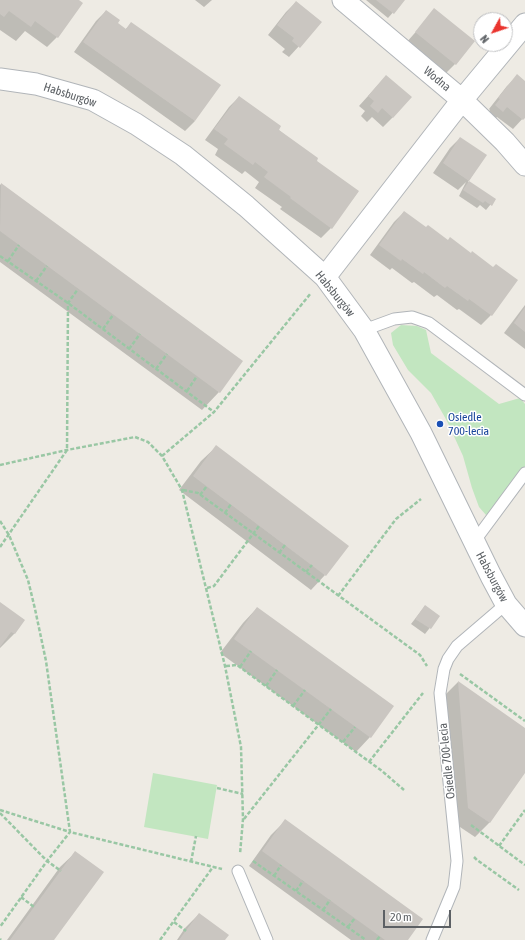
<!DOCTYPE html>
<html>
<head>
<meta charset="utf-8">
<style>
  body { margin:0 }
  #map { position:relative; width:525px; height:940px; overflow:hidden; background:#eeebe4; font-family:"Asap Condensed",sans-serif }
  canvas { display:block }
  .north { position:absolute; left:473px; top:12px; width:40px; height:40px; box-sizing:border-box; background:#fff; border:1px solid #bebfc1; border-radius:50%; rotate:230deg; font-size:11px; font-weight:700; line-height:16px; text-align:center; color:#5c6064 }
  .north::after { content:''; display:block; margin:auto; width:14px; height:18px; background:#ea342e; clip-path:polygon(50% 0,100% 100%,50% 72%,0 100%) }
  .scale { position:absolute; left:383px; top:910px; width:68px; height:18px; box-sizing:border-box; border:2px solid #5c6064; border-top:0; padding-left:5px; font-size:12px; line-height:14px; white-space:nowrap; color:#5c6064; -webkit-text-stroke:3px #fff; paint-order:stroke }
</style>
</head>
<body>
<div id="map">
<canvas width="525" height="940"></canvas>
<div class="north">N</div>
<div class="scale">20 m</div>
</div>
<script>
const context = document.querySelector('canvas').getContext('2d');
context.lineJoin = 'round';
function paint(path, color) { context.fillStyle = color; context.fill(path, 'evenodd'); }
const toPath = rows => new Path2D(rows.map(r => 'M' + r).join(''));
function stroke(path, color, width, dash) { context.strokeStyle = color; context.lineWidth = width; context.lineCap = dash ? 'butt' : 'round'; context.setLineDash(dash || []); context.stroke(path); }
function write(font, color, halo, rows, align = 'center') {
  context.font = font + ' "Asap Condensed",sans-serif'; context.lineWidth = 3; context.setLineDash([]); context.textBaseline = 'middle'; context.strokeStyle = halo; context.fillStyle = color; for (const [text, x, y, turn = 0] of rows) {
    context.save(); context.translate(x, y); context.rotate((+turn || 0) * Math.PI / 180); context.textAlign = isNaN(turn) ? turn : align; if (halo) context.strokeText(text, 0, 0); context.fillText(text, 0, 0); context.restore();
  }
}
paint(toPath([
  [401,325,417,326,426,330,431,353,499,404,520,398,525,404,525,466,490,512,486,515,479,507,472,488,463,456,447,421,431,393,408,370,393,345,391,333],
  [153,773,217,785,208,839,144,827]
]), '#c2e6c0');
paint(toPath([
  [0,0,77,0,57,37,47,47,25,31,16,41,0,30],
  [195,0,212,0,204,7],
  [366,0,404,0,388,18],
  [296,2,321,22,289,57,282,52,285,49,268,35,286,12],
  [435,10,474,41,455,64,445,74,406,43],
  [106,11,116,24,125,30,131,23,195,121,185,131,74,52,96,21],
  [386,76,393,117,383,127,372,117,367,122,361,116,365,111,359,106],
  [517,76,525,82,525,116,513,129,497,117,492,122,485,116,490,110,489,109,507,86],
  [239,97,316,161,358,192,331,228,321,238,280,209,282,207,255,188,259,182,245,171,242,174,215,155,218,149,205,140,229,107],
  [460,138,485,156,468,182,495,199,486,210,480,205,477,208,459,196,466,182,458,190,433,173,450,148],
  [1,184,219,392,202,410,0,262,0,185],
  [404,212,425,228,493,268,491,315,481,325,459,309,457,310,437,295,434,297,414,282,412,283,392,268,390,270,370,255,394,222],
  [525,305,525,349,504,333],
  [216,447,325,575,311,590,179,490,201,461],
  [0,603,24,620,14,634,0,648],
  [425,606,439,616,425,634,411,624],
  [257,608,392,707,370,737,356,752,220,653,243,623],
  [458,682,525,729,525,772,489,823,475,837,454,823,444,696],
  [285,821,406,940,351,940,249,866,271,835],
  [75,853,53,940,7,940,60,867],
  [199,914,224,940,177,940,185,928]
]), '#0003');
paint(toPath([
  [0,0,79,0,83,3,58,38,35,21,31,27,9,11,4,17,0,14],
  [376,0,405,0,394,14],
  [296,1,322,22,300,48,292,41,294,38,277,25],
  [434,8,475,41,456,65,415,32],
  [106,10,120,20,118,23,126,29,131,22,221,85,195,121,83,42],
  [517,74,525,81,525,118,523,120,507,107,503,112,495,105,500,99,498,98],
  [386,75,412,97,393,118,382,108,378,113,370,106,374,101,368,96],
  [239,96,281,126,279,130,318,158,317,161,359,191,332,229,290,198,291,197,264,177,268,172,255,162,253,165,224,144,228,139,214,129],
  [460,137,487,155,469,181,496,199,492,206,485,201,483,203,463,190,469,181,443,163],
  [1,183,243,361,220,393,0,231],
  [404,211,426,227,428,225,448,240,450,237,471,253,472,251,493,267,496,264,518,280,492,316,469,299,468,301,447,286,445,288,424,272,423,274,402,259,401,261,379,245],
  [525,307,525,332,514,323],
  [216,445,349,546,326,576,193,476],
  [0,602,25,620,15,634,11,632,0,647],
  [425,605,440,616,431,629,415,619],
  [257,607,394,706,371,738,234,639],
  [458,681,525,728,525,773,490,823,468,808],
  [285,819,423,919,408,940,385,940,262,851],
  [75,851,104,872,54,940,10,940],
  [199,913,229,935,225,940,179,940]
]), '#cac6c1');
const service = toPath([
  [364,330,394,319,412,317,429,323,525,395],
  [474,542,525,473],
  [238,871,267,940],
  [432,940,454,887,457,861,440,693,444,669,448,659,457,646,506,604]
]);
const minor = toPath([
  [343,0,462,100,505,142,525,165],
  [0,79,36,84,93,100,136,124,183,155,246,206,325,277,364,330,421,433,491,576,506,604,525,626],
  [325,277,462,100,525,24]
]);
stroke(service, '#b1b5b9', 13);
stroke(minor, '#b1b5b9', 23);
stroke(toPath([
  [0,256,68,303,214,412],
  [8,261,19,245],
  [36,281,47,266],
  [103,329,113,315],
  [129,349,140,334],
  [156,369,167,354],
  [187,391,197,376],
  [162,456,214,412,311,293],
  [0,465,67,450,135,437,148,442,162,456,182,490,225,666,241,747,243,819,240,854],
  [183,490,198,493,420,655,427,666],
  [200,495,207,486],
  [225,513,231,504],
  [0,521,9,535,28,580,35,609,46,661,70,832,222,869],
  [0,547,67,450,68,303,78,289],
  [279,553,285,545],
  [306,572,312,565],
  [207,588,214,586,259,526],
  [338,596,396,519,421,499],
  [226,666,237,665,382,771,404,790],
  [240,667,251,651],
  [460,674,525,721],
  [266,686,277,670],
  [293,706,305,690],
  [343,742,355,727],
  [369,762,423,693],
  [217,788,243,794],
  [0,810,70,832,47,861,0,927],
  [0,813,47,861,61,871],
  [244,819,331,709],
  [471,825,525,865],
  [499,846,525,810],
  [474,857,477,860,519,890],
  [253,861,366,940],
  [191,862,196,836],
  [274,876,281,865],
  [296,891,303,881],
  [21,897,34,907],
  [323,910,330,900],
  [174,922,186,931],
  [348,927,355,918],
  [0,939,1,940],
  [160,940,213,867],
  [377,940,380,936]
]), '#99c7a4', 2.5, [4, 2]);
stroke(service, '#fff', 11);
stroke(minor, '#fff', 21);
for (const [x, y, r, color] of [
  [440,424,4,"#1a4fb4"]
]) { const dot = new Path2D(); dot.arc(x, y, r, 0, 2 * Math.PI); context.fillStyle = color; context.fill(dot); stroke(dot, '#fff', 1.5); }
write('12px', '#5c6064', '#fff', [
  ["Wodna",437,79,40],
  ["Habsburgów",70,95,18],
  ["Habsburgów",335,294,51],
  ["Habsburgów",492,577,62],
  ["Osiedle 700-lecia",447,761,-96]
]);
write('12px', '#164399', '#fff', [
  ["Osiedle",448,417],
  ["700-lecia",448,431]
], 'left');
</script>
</body>
</html>
